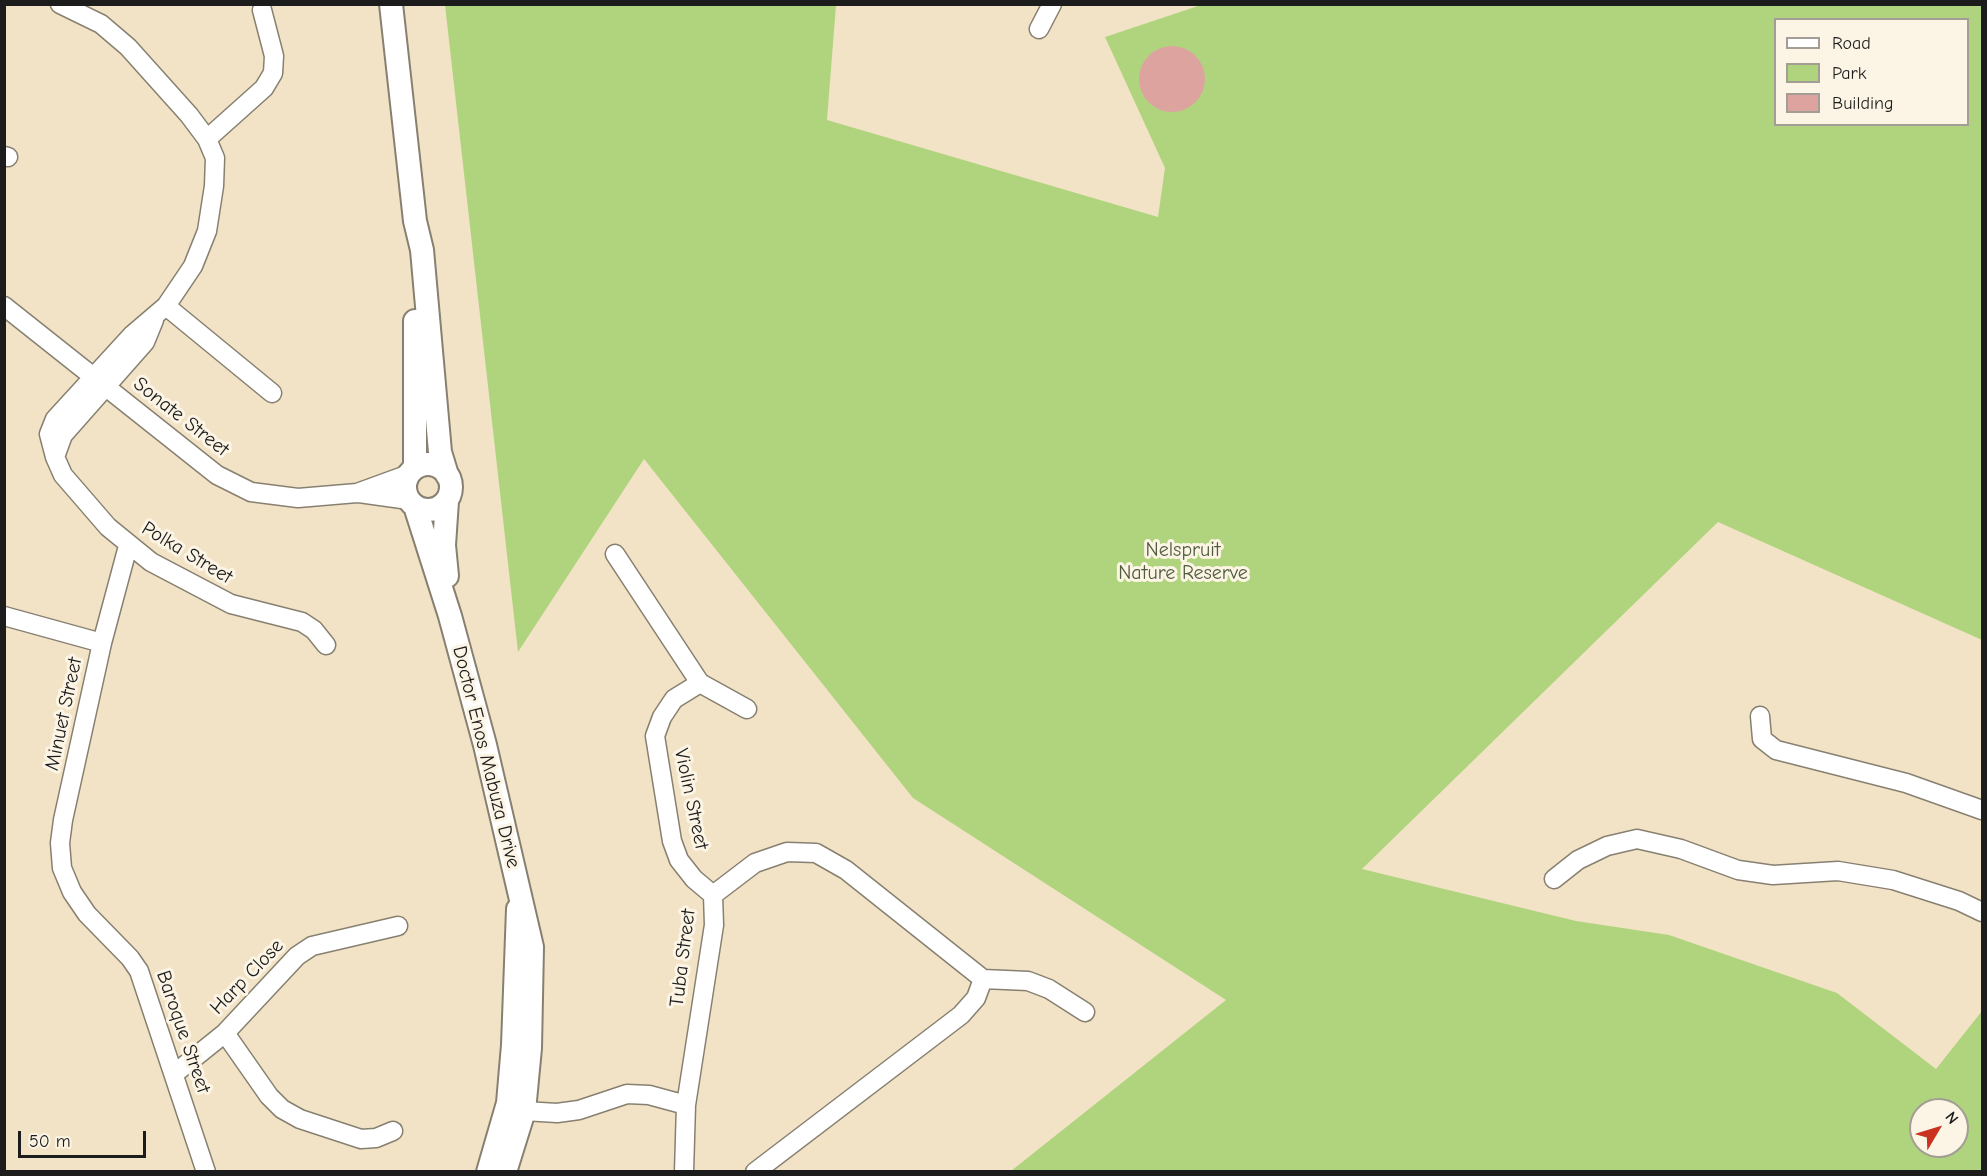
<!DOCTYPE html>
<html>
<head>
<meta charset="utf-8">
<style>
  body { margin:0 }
  #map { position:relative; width:1987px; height:1176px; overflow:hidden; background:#f2e3c6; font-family:"Comic Neue",sans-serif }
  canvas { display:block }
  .frame { position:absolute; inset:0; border:6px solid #1c1c1c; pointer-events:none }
  .legend { position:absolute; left:1774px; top:18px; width:195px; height:108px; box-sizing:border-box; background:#fcf5e5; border:2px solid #a29e95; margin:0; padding:8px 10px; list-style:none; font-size:18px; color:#1c1c1c }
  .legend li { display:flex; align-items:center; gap:12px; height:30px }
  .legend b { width:30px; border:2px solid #a29e95 }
  .north { position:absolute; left:1909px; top:1098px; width:60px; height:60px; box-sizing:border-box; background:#fcf5e5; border:2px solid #a29e95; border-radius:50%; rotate:52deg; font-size:16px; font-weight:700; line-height:24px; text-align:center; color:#1c1c1c }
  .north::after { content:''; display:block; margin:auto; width:21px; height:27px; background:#c8321e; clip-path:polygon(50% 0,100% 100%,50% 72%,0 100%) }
  .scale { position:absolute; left:18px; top:1131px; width:128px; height:27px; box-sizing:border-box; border:3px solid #1c1c1c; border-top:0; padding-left:8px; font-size:18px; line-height:21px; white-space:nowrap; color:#1c1c1c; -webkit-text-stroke:4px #fcf5e5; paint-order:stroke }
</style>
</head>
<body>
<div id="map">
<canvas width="1987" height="1176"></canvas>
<div class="frame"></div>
<ul class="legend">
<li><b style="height:8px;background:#fff"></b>Road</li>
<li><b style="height:16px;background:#b0d47e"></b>Park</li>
<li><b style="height:16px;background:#dda49f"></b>Building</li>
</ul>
<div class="north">N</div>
<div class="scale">50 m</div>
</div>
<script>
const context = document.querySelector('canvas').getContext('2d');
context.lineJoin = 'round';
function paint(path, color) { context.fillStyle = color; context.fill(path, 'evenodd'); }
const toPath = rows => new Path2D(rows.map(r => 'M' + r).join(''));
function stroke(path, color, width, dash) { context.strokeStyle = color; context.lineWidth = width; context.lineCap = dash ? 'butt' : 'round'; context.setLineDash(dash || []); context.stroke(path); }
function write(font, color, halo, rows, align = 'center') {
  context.font = font + ' "Comic Neue",sans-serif'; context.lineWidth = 6; context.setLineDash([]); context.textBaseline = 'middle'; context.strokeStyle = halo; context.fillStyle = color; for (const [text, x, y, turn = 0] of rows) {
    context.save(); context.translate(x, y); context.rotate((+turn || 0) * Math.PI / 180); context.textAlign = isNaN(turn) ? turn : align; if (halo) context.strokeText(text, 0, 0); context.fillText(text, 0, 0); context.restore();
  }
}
paint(toPath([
  [445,5,836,5,827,120,1158,217,1165,168,1105,37,1201,5,1982,5,1982,640,1718,522,1362,869,1576,921,1669,935,1837,993,1936,1069,1982,1011,1982,1171,1011,1171,1226,1000,913,798,644,459,518,652],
  [1776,20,1968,20,1968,124,1776,124],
  [1921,1110,1957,1110,1957,1146,1921,1146]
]), '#b0d47e');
paint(toPath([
  '1139 79a33 33 0 1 1 66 0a33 33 0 1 1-66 0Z'
]), '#dda49f');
const minor = toPath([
  [60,4,101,24,128,47,189,115,207,139,215,158,214,186,207,231,193,266,166,306,132,335,55,419,49,434,55,457,63,475,108,527,151,562,231,604,302,622,314,630,326,645],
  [1039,29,1052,4],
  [207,139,264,88,273,73,274,56,262,10],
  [4,156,8,157],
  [4,306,217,475,251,492,298,498,357,493,409,474],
  [166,306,272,393],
  [55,457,63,435,145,342,154,320],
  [359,493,409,500],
  [128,546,102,643,63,820,60,843,62,868,72,892,87,914,130,958,139,971,206,1172],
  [615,554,700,683,747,709],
  [4,616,102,643],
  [700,683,674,699,662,717,655,736,672,841,679,860,694,879,713,895],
  [1760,716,1762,739,1776,750,1906,783,1982,810],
  [1554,879,1578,860,1607,846,1637,839,1681,849,1738,870,1773,875,1838,871,1893,880,1959,901,1982,912],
  [713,895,755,863,787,852,816,853,846,870,983,979,1028,981,1049,989,1085,1012],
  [225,1033,269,1096,282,1109,300,1119,361,1139,376,1138,393,1131],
  [174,1074,225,1033,297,956,312,946,398,926],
  [512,1105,524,1111,557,1113,579,1110,627,1094,649,1095,686,1105],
  [684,1172,686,1105,714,925,713,895],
  [755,1172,961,1015,976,998,983,979]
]);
const major = toPath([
  [391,4,415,221,422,250,440,452,447,475],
  [415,321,415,468],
  '405 487a23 23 0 1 1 46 0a23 23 0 1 1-46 0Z',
  [447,501,444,545,447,576],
  [415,506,450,616,485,745,532,947,530,1048,524,1111,505,1172],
  [488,1172,508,1103,513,1045,518,909]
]);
stroke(minor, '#878071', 21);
stroke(major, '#878071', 26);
stroke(minor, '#fff', 18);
stroke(major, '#fff', 22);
write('20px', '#1c1c1c', '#fcf5e5', [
  ["Sonate Street",181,417,38],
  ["Polka Street",187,553,31],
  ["Minuet Street",64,714,-78],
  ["Doctor Enos Mabuza Drive",486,757,76],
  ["Violin Street",691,799,78],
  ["Tuba Street",683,958,-83],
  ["Harp Close",247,977,-46],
  ["Baroque Street",183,1032,71]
]);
write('20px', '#505c3e', '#fcf5e5', [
  ["Nelspruit",1183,550],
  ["Nature Reserve",1183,573]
]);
</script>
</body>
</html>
